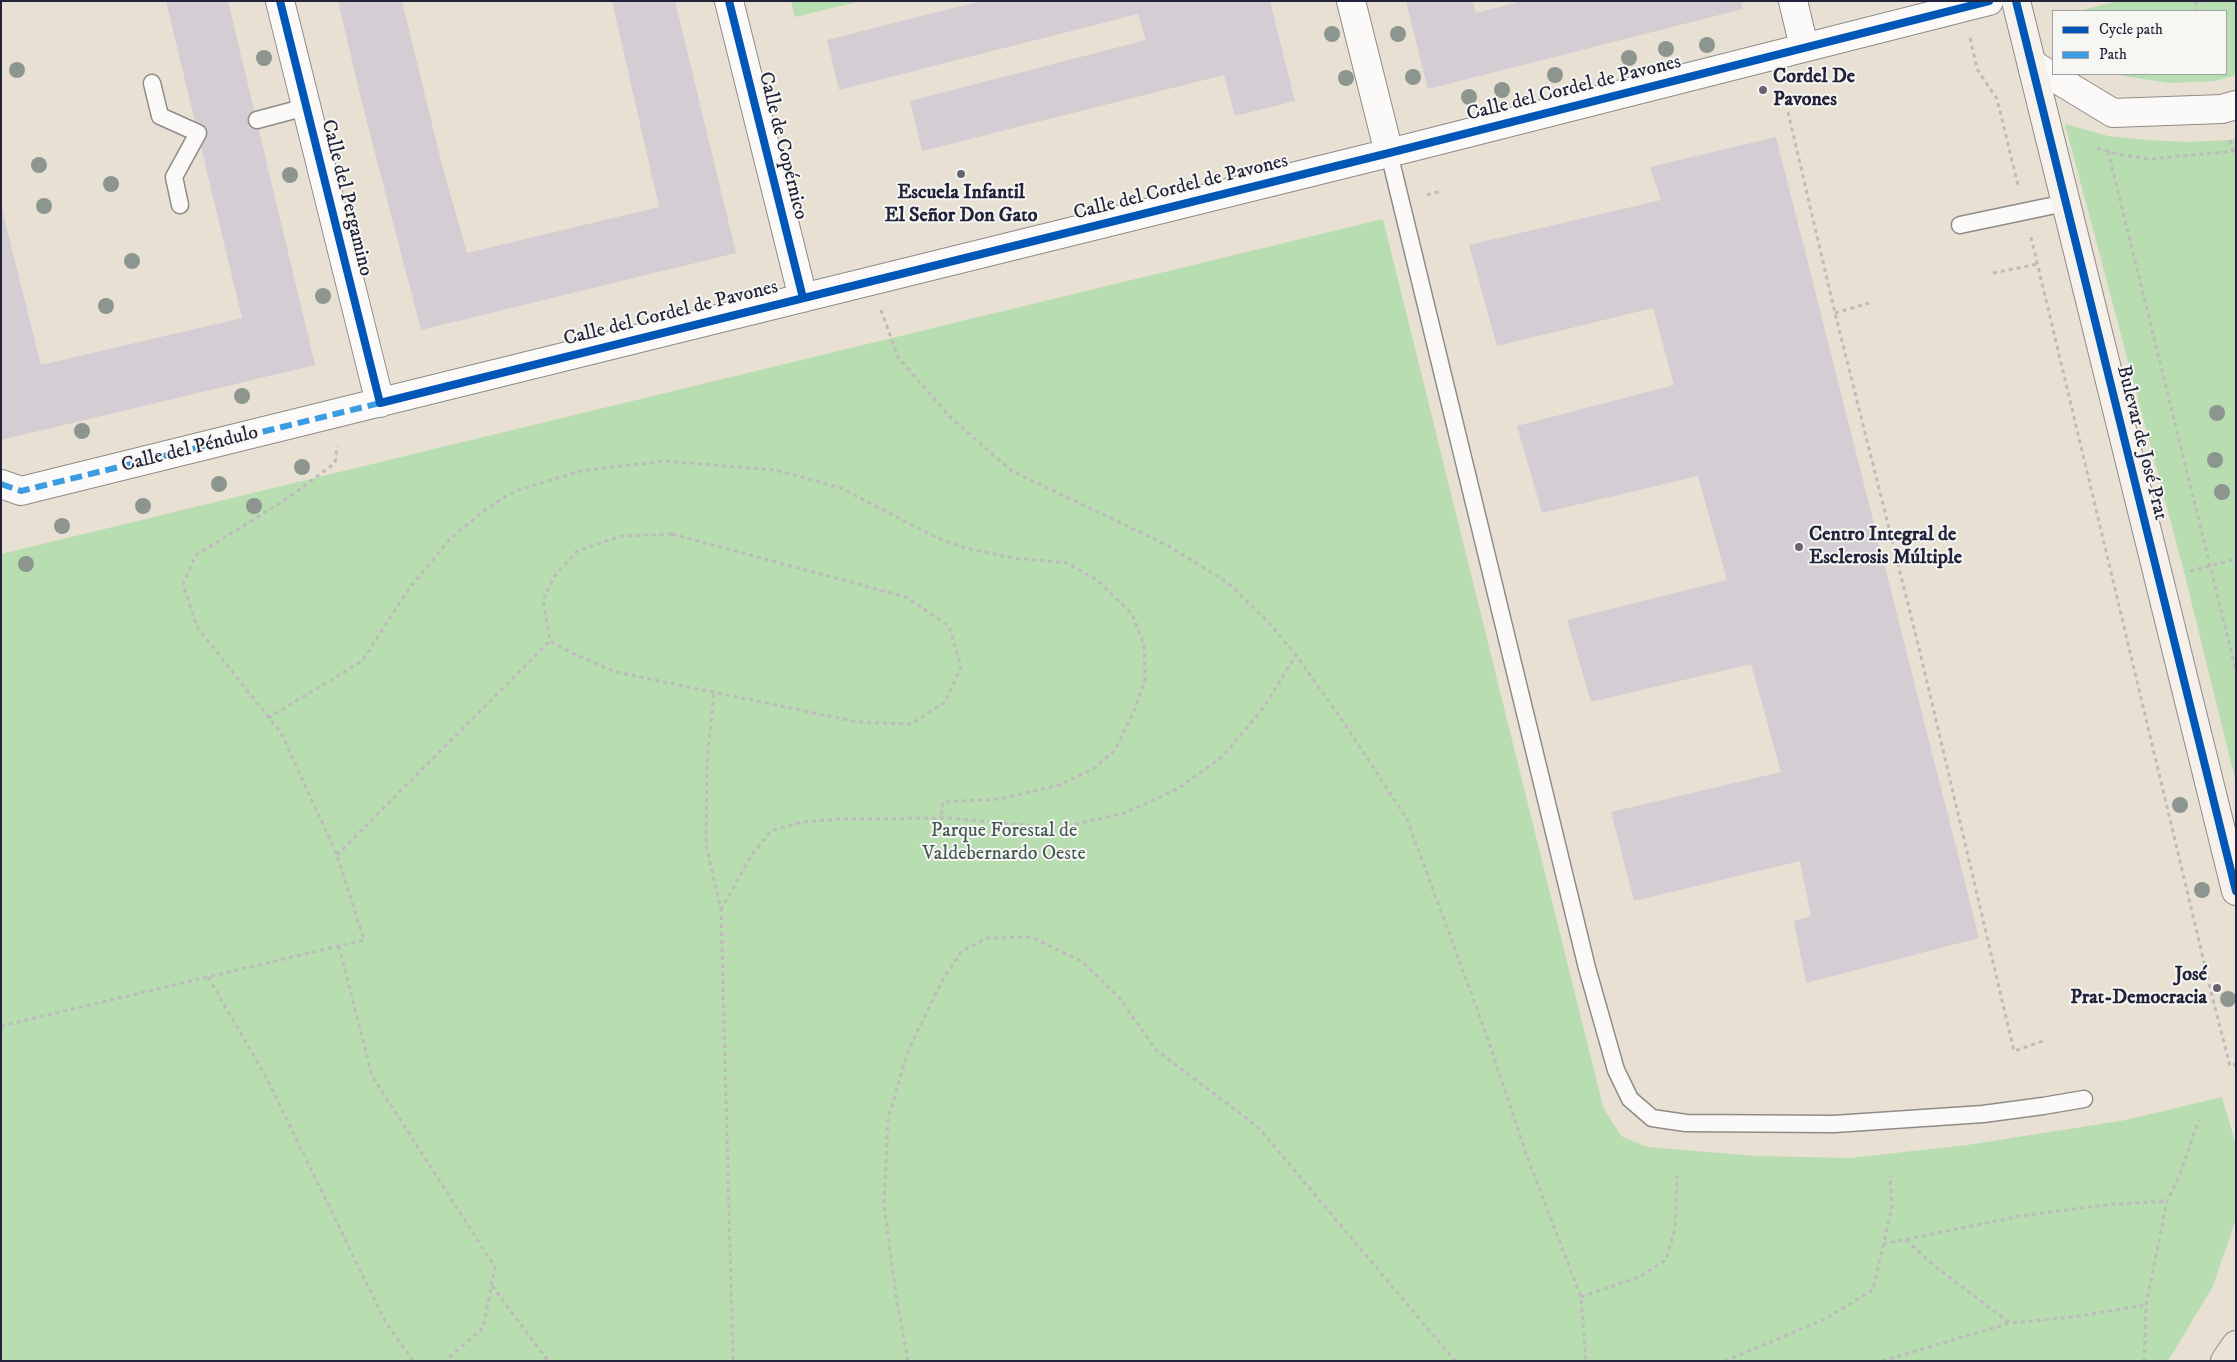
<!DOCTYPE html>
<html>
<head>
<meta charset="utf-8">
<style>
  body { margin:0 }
  #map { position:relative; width:2237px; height:1362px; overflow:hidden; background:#e8e0d3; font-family:"IM FELL DW Pica",serif }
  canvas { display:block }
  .frame { position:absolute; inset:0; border:2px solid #22223b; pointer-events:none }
  .legend { position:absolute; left:2052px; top:10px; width:175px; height:65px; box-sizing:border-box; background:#f6f6f2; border:1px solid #a1a1a9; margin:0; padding:6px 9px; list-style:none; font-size:15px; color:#22223b }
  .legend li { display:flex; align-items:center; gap:10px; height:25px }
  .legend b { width:25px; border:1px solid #a1a1a9 }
</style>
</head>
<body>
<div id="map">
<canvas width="2237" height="1362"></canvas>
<div class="frame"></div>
<ul class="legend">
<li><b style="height:6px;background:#0057b8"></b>Cycle path</li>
<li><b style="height:6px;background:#3c9ce2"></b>Path</li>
</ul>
</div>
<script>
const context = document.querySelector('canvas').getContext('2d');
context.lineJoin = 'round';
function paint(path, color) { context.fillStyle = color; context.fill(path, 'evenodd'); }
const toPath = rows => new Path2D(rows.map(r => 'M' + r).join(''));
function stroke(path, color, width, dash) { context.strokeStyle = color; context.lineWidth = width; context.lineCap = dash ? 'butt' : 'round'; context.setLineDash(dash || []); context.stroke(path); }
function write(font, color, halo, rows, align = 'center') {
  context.font = font + ' "IM FELL DW Pica",serif'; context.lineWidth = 4; context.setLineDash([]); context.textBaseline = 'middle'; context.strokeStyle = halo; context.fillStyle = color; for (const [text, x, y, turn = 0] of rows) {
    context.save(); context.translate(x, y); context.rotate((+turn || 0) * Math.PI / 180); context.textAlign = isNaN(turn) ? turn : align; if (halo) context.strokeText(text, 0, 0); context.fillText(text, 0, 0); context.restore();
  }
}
paint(toPath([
  [791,1,861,1,795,17],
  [2117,1,2236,1,2236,75,2215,81,2169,83,2111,74,2226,74,2226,11,2079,11],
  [2065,124,2108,136,2147,140,2188,142,2231,140,2236,138,2236,783,2184,572],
  [1383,219,1603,1107,1621,1136,1647,1147,1757,1156,1850,1158,1967,1145,2126,1120,2222,1097,2236,1145,2236,1219,2213,1286,2168,1361,1,1361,1,554]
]), '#b8ddb1');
paint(toPath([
  [166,1,228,1,315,365,1,440,1,205,41,365,242,318],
  [338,1,402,1,443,169,467,253,659,207,612,1,675,1,736,253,421,330,362,103],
  [981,1,1270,1,1295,101,1235,116,1224,75,922,151,910,101,1146,40,1138,14,839,90,827,40],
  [1406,1,1473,1,1476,13,1523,1,1741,1,1743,9,1428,89],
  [1776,137,1979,938,1806,983,1794,921,1811,916,1800,861,1634,901,1611,812,1781,772,1751,664,1591,702,1567,620,1727,580,1698,476,1542,513,1517,426,1674,385,1653,308,1497,346,1469,245,1661,200,1650,167]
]), '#d4cdd4');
const lane = toPath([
  [152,83,160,116,198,133,174,177,180,205],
  [257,120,306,107],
  [1389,153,1587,968,1616,1070,1630,1099,1652,1118,1686,1123,1834,1124,1983,1114,2043,1106,2084,1099],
  [1960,225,2065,203]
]);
const street = toPath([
  [280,1,380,403],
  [729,1,803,298],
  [1351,1,1389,153],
  [1793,1,1804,47],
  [2032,64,2113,113,2222,109,2236,105],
  [1,484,21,491,1389,153,1989,1]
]);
const secondary = toPath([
  [2016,1,2236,891]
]);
const primary = toPath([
  [2225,1361,2236,1345]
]);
stroke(lane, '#8e8b88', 19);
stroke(street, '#8e8b88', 30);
stroke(secondary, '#8e8b88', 30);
stroke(primary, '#8e8b88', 30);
stroke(toPath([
  [2195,1,2197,11],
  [1970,38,1977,69,1997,99,2018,185],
  [1788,112,1835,313,1918,644,2014,1051,2046,1040],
  [2230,140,2233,151],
  [2097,148,2121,155,2149,159,2236,151],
  [2108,151,2236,671],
  [1427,195,1441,191],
  [2031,237,2215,1008,2230,1066,2236,1064],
  [1993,273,2038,264],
  [881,310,898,357,950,417,1012,471,1167,545,1228,583,1269,623,1296,655,1344,723,1407,819,1484,1028,1528,1159,1581,1297,1586,1361],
  [1835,313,1869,303],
  [672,534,906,597,949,626,961,667,945,702,911,724,858,722,616,672,572,653,550,641,543,600,554,577,577,551,621,536,672,534],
  [2190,571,2236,559],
  [714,694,707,762,706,845,721,910,733,1361],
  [268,718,362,661,408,590,449,540,483,511,515,491,581,471,665,461,775,470,841,488,937,538,965,548,1014,558,1067,563,1097,580,1132,614,1144,645,1145,679,1135,709,1115,750,1093,769,1059,785,1000,799,943,802,941,818],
  [337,855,550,641],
  [721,910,751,856,771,831,802,822,841,819,947,818,1059,828,1125,813,1179,788,1222,757,1264,707,1296,655],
  [339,946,372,1076,495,1267,483,1328,445,1361],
  [208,977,265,1075,385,1321,413,1361],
  [1,1026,364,940,337,855,281,733,197,627,183,584,196,555,288,498,335,463,337,446],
  [1906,1240,1937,1268,2010,1323,2074,1317,2146,1305],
  [1883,1244,2020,1216,2105,1205,2167,1201],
  [492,1286,548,1361],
  [1581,1297,1639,1277,1666,1260,1675,1229,1677,1176],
  [908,1361,896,1296,884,1204,888,1119,908,1051,943,979,962,951,987,938,1031,937,1083,962,1121,1000,1156,1050,1258,1127,1455,1361],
  [1725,1361,1825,1319,1873,1290,1892,1206,1890,1176],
  [1882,1361,2010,1323],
  [2144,1361,2146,1305,2167,1201,2180,1174,2199,1120]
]), '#bdbbbb', 3, [4, 4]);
stroke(lane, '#fcfaf8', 16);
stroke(street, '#fcfaf8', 28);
stroke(secondary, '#f6f1eb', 28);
stroke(primary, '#ebe3d8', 28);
stroke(toPath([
  [1,484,21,491,380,403]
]), '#3c9ce2', 6, [12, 6]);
stroke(toPath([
  [280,1,380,403,1389,153,1989,1],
  [729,1,803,298],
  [2016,1,2236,891]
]), '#0057b8', 8);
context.fillStyle = '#8d968e';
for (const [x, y] of [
  [1332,34],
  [1398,34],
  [1707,45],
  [1666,49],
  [264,58],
  [1629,58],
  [17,70],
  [1555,75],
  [1413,77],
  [1346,78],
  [1502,90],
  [1469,97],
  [39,165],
  [290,175],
  [111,184],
  [44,206],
  [132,261],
  [323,296],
  [106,306],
  [242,396],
  [2217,413],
  [82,431],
  [2215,460],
  [302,467],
  [219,484],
  [2222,492],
  [143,506],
  [254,506],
  [62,526],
  [26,564],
  [2180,805],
  [2202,890],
  [2228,999]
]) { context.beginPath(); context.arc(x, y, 8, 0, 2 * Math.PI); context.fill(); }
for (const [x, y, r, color] of [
  [1763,90,5,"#676470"],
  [961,174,5,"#676470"],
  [1799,547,5,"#676470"],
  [2217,988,5,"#676470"]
]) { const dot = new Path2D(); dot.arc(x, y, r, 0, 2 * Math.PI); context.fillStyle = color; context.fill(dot); stroke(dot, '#f6f6f2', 2); }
write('bold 20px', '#22223b', '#f6f6f2', [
  ["Cordel De",1773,78],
  ["Pavones",1773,101],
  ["Escuela Infantil",961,194,"center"],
  ["El Señor Don Gato",961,217,"center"],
  ["Centro Integral de",1809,536],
  ["Esclerosis Múltiple",1809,559],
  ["José",2207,976,"right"],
  ["Prat-Democracia",2207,999,"right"]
], 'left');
write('20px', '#22223b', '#f6f6f2', [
  ["Calle del Cordel de Pavones",1574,89,-14],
  ["Calle de Copérnico",782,146,76],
  ["Calle del Cordel de Pavones",1181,188,-14],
  ["Calle del Pergamino",346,198,76],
  ["Calle del Cordel de Pavones",671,314,-14],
  ["Bulevar de José Prat",2141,443,76],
  ["Calle del Péndulo",190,450,-14]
]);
write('20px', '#435956', '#f6f6f2', [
  ["Parque Forestal de",1004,832],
  ["Valdebernardo Oeste",1004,855]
]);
</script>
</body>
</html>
